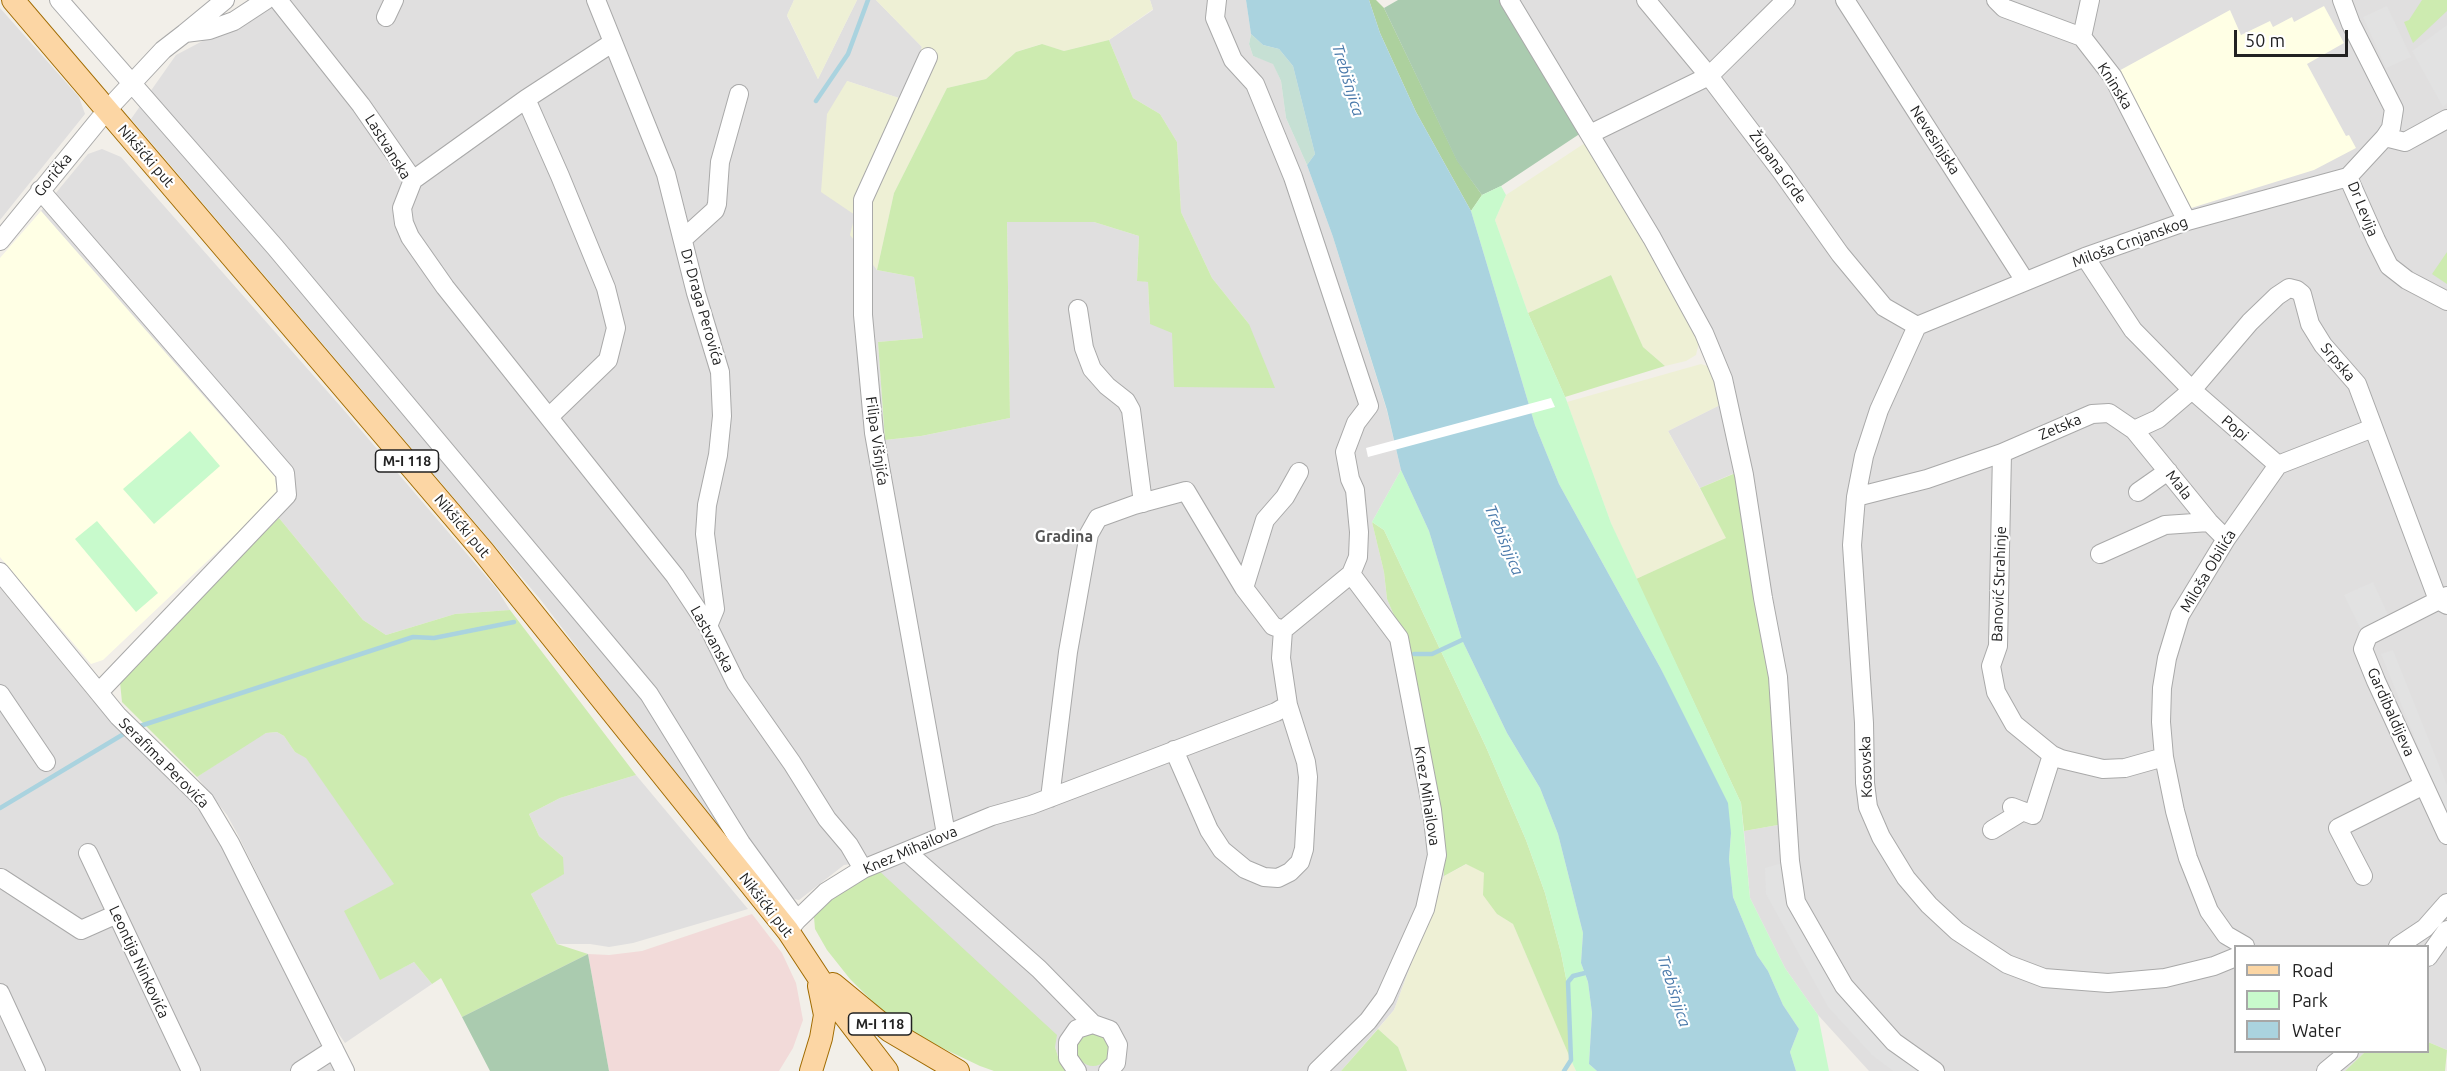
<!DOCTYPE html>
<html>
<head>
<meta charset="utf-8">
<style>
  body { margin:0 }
  #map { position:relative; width:2447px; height:1071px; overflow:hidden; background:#f2efe9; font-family:Ubuntu,sans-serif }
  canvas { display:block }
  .legend { position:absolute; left:2234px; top:945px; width:195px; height:108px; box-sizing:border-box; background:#fff; border:2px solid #a7a7a7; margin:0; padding:8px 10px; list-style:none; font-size:18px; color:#222 }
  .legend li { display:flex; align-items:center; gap:12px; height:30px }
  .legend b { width:30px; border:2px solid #a7a7a7 }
  .scale { position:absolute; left:2234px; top:30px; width:114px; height:27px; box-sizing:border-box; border:3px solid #222; border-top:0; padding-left:8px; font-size:18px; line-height:21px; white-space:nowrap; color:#222; -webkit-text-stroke:4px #fff; paint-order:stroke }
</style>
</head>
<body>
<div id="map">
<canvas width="2447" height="1071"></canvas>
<ul class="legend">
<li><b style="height:8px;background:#fcd6a4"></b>Road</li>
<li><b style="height:16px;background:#c8facc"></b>Park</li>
<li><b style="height:16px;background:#aad3df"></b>Water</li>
</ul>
<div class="scale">50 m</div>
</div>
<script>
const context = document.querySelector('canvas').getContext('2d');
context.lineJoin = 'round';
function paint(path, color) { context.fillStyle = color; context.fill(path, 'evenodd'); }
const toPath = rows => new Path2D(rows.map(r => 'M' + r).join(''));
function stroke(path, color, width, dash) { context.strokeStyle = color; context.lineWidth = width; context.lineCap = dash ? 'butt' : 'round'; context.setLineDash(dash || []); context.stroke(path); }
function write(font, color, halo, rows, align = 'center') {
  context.font = font + ' Ubuntu,sans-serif'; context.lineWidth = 4.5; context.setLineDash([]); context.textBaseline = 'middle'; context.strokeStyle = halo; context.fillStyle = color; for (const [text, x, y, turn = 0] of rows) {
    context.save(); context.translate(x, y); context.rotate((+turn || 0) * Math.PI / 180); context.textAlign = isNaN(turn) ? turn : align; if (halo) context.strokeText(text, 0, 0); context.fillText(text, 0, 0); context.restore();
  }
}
paint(toPath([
  [263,0,794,0,787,16,818,79,857,0,876,0,922,47,902,99,847,81,855,215,877,270,914,277,923,338,878,342,885,440,921,436,1010,418,1007,222,1094,222,1139,236,1137,280,1148,282,1150,324,1249,324,1212,278,1181,212,1177,142,1160,114,1133,98,1109,40,1153,10,1150,0,1246,0,1251,34,1249,44,1253,56,1273,63,1281,81,1286,118,1307,165,1333,237,1387,411,1401,470,1372,522,1384,572,1387,599,1405,641,1442,829,1444,876,1394,1010,1341,1071,1071,1071,1059,1060,1055,1047,867,862,844,865,799,900,775,895,743,864,540,599,131,119,176,55,254,14],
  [1516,0,2447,0,2447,1050,2428,1042,2428,946,2236,946,2236,1052,2365,1052,2345,1071,1869,1071,1818,1015,1785,968,1750,898,1744,831,1789,823,1737,472,1700,488,1668,431,1724,403,1707,331],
  [0,8,79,97,85,114,0,220],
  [102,149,121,157,342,408,496,588,510,610,455,614,386,635,363,620,279,518,277,495,41,211,88,154],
  [0,588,92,700,202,802,340,1071,0,1071],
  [277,732,284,736,295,752,306,757,395,884,380,979,414,962,432,984,345,1043,327,1017,238,835,227,815,197,777,254,739,266,733],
  [636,775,748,909,633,943,609,947,590,944,557,944,531,894,563,874,563,857,539,836,529,814,560,798]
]), '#e0dfdf');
paint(toPath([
  [752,914,782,953,796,983,803,1020,793,1048,779,1071,609,1071,588,954,609,955,642,951]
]), '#f2dad9');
paint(toPath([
  [2324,6,2344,43,2307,64,2346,136,2349,135,2356,148,2314,170,2188,209,2115,73,2230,10,2241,35,2270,21,2273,27,2292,17,2294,22],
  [41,211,275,477,277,495,103,660,91,664,0,557,0,258]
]), '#ffffe5');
paint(toPath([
  [794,0,857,0,818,79,787,15],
  [876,0,1150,0,1153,9,1109,40,1064,51,1041,44,1016,52,986,79,947,88,894,193,877,270,850,235,855,215,821,192,827,114,847,81,902,99,922,47],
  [1588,141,1699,342,1696,355,1686,361,1665,366,1643,347,1611,275,1528,313,1495,220,1506,195],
  [1701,364,1710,367,1724,403,1668,431,1727,538,1636,579,1611,523,1567,402],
  [1467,864,1484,873,1497,914,1513,924,1576,1071,1407,1071,1398,1047,1378,1029,1394,1010,1444,876]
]), '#eef0d5');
paint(toPath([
  [2422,0,2447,0,2447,11,2413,43,2404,22,2409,20],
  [1109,40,1133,98,1160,114,1177,142,1181,212,1212,278,1249,324,1275,388,1174,387,1172,333,1150,324,1148,282,1137,281,1139,236,1094,222,1007,222,1010,418,921,436,885,440,878,342,923,338,914,277,877,270,894,193,947,88,986,79,1016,52,1042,44,1064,51],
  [2447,252,2447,284,2432,274],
  [1611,275,1643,347,1665,366,1565,397,1528,313],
  [1738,472,1778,677,1789,823,1744,831,1741,803,1636,579,1726,538,1700,488],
  [279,518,363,620,386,635,455,614,510,610,636,775,560,798,529,814,539,836,563,857,564,874,531,894,557,944,588,954,462,1017,441,978,432,984,414,962,380,980,344,911,394,884,306,758,295,752,284,736,277,732,266,733,197,777,122,702,120,682,128,671],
  [1372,522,1384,530,1486,747,1526,840,1545,893,1561,953,1569,993,1571,1060,1513,924,1497,914,1483,895,1484,873,1466,864,1444,876,1442,829,1405,641,1387,599,1384,572],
  [877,869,1057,1035,1055,1047,1059,1060,1071,1071,994,1071,980,1066,915,1035,878,1007,850,979,827,950,815,929,814,917,824,900],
  [1378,1029,1398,1047,1407,1071,1341,1071],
  '1077 1050a16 16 0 1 1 32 0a16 16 0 1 1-32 0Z',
  [2428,1042,2447,1050,2445,1071,2345,1071,2365,1052,2428,1052]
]), '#cdebb0');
paint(toPath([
  [1369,0,1376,0,1384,8,1457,160,1482,195,1471,211,1416,112,1380,33]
]), '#add19e');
paint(toPath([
  [1251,34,1263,45,1279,49,1293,66,1315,154,1307,165,1286,118,1281,81,1273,64,1253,56,1249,44]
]), '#c6e0d4');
paint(toPath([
  [1398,0,1502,0,1581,133,1501,186,1482,195,1457,161,1384,8],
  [588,954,609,1071,490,1071,462,1017]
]), '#aacbaf');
paint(toPath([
  [1501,186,1506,195,1495,220,1528,313,1566,399,1611,523,1741,803,1750,898,1785,968,1818,1015,1829,1071,1796,1071,1790,1052,1799,1029,1783,1005,1768,971,1757,955,1733,897,1729,859,1731,833,1661,669,1559,484,1535,425,1471,211,1482,195],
  [190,431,220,466,154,524,123,489],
  [1401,470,1429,531,1462,640,1507,733,1540,788,1558,834,1583,933,1581,963,1588,982,1592,1013,1589,1064,1597,1071,1576,1071,1571,1060,1569,993,1561,953,1545,893,1526,840,1486,747,1384,530,1372,522],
  [97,521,158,593,136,612,75,539]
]), '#c8facc');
paint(toPath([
  [2387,6,2411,57,2386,68,2363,17],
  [2447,25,2447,103,2443,107,2412,51],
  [2373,582,2390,619,2362,632,2344,595],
  [2393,650,2447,785,2447,818,2381,654],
  [1790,861,1796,902,1844,986,1935,1071,1893,1071,1872,1055,1828,1007,1766,894,1765,868]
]), '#e2e2e2');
paint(toPath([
  [1246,0,1369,0,1380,33,1416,112,1471,211,1535,425,1559,484,1661,669,1728,803,1731,833,1729,859,1733,897,1757,955,1768,971,1783,1005,1799,1029,1790,1052,1796,1071,1597,1071,1589,1064,1592,1013,1588,982,1581,963,1583,933,1558,834,1540,788,1507,733,1462,640,1429,531,1401,470,1387,410,1333,237,1307,165,1315,154,1293,66,1279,49,1263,45,1251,34]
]), '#aad3df');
paint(toPath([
  [1551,398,1555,407,1368,457,1366,448]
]), '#fff');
stroke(toPath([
  [816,101,848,54,868,0],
  [1414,654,1432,654,1462,640],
  [137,727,413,637,434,638,514,622],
  [0,808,127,732],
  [1564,1071,1571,1060,1568,982,1573,976,1585,973]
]), '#aad3df', 4.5);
const minor = toPath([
  [59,0,275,247,649,694,741,843,797,920],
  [278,0,361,105,413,180,402,208,404,223,410,237,445,287,675,576,708,626,736,683,792,763,827,819,849,845,863,869],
  [596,0,666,174,696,293,720,372,722,416,718,455,707,505,705,534,715,609,708,626],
  [1509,0,1652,238,1704,333,1723,379,1744,475,1763,598,1778,677,1790,861,1796,902,1844,986,1894,1042,1935,1071],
  [1646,0,1709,76,1781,171,1840,254,1884,307,1917,326],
  [1845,0,2025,281],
  [1996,0,2004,8,2082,37,2113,77,2187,221],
  [386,17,394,0],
  [185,33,225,0],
  [2082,37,2090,0],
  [928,57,863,200,863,315,874,433,946,834],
  [526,99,560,176,606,288,616,328,608,360,550,416],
  [1590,134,1709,76,1786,0],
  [2385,137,2405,142,2447,119],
  [2348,177,2376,240,2389,266,2407,280,2447,301],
  [413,180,526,99,612,43],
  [40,190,285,473,287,495,99,692],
  [683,239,715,210,717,204,720,162,739,94],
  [0,241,107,110,163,50,185,33,209,30,234,21,266,0],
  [1078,309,1084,348,1092,369,1107,386,1126,401,1131,410,1143,503],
  [1917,326,1879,410,1864,456,1856,497,1852,545,1864,723,1865,783,1868,807,1881,837,1906,878,1929,905,1957,931,2007,964,2044,978,2108,983,2165,978,2214,966,2236,957],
  [1917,326,2085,257,2187,221,2348,177,2385,137,2391,128,2394,109,2351,24,2342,0],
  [2134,430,2209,522,2226,539],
  [2002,453,1998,646,1991,666,1996,692,2014,724,2052,755,2061,759,2103,769,2125,768,2164,757],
  [2278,465,2192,390,2250,322,2277,296,2289,288,2297,290,2302,294,2310,324,2323,345,2357,384,2438,600,2447,605],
  [2138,492,2168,471],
  [1856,497,1927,479,2002,453,2092,414,2109,413,2134,430,2158,419,2192,390,2133,330,2085,257],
  [2100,554,2165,525,2209,522],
  [0,572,118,716,205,801,230,843,345,1071],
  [1244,588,1265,520,1285,497,1299,472],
  [2447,596,2368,636,2363,649,2376,681,2447,835],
  [0,694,46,762],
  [1174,750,1209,830,1222,850,1245,869,1264,877,1278,878,1290,872,1300,862,1304,849,1308,777,1306,762,1288,705],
  [1050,798,1068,652,1089,534,1098,518,1134,505,1186,491,1244,588,1273,626,1283,630],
  [2012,807,2033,815,2052,755],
  [1992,830,2023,811],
  [907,852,1039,969,1093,1024],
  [88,853,191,1071],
  [2363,876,2338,828,2424,785],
  [1,878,81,930,117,914],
  [788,931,797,920,826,892,863,869,992,816,1031,805,1276,712,1288,705,1281,658,1283,630,1351,574,1358,557,1359,532,1355,490,1350,479,1345,452,1356,423,1369,406,1293,177,1255,84,1233,60,1215,18,1217,0],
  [2245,946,2226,935,2209,911,2188,858,2175,811,2164,757,2161,722,2162,688,2167,658,2180,615,2226,539,2278,465,2373,428],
  [2398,946,2425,928,2447,903],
  [2428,957,2447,930],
  [0,993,36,1071],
  [300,1071,334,1049],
  [1077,1071,1068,1058,1068,1042,1077,1029,1093,1024,1110,1030,1118,1045,1116,1063,1108,1071],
  [1317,1071,1368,1021,1385,998,1425,909,1437,855,1432,810,1399,638,1351,574],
  [2326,1071,2349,1052]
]);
const major = toPath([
  [13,0,483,551,788,931,838,1007,887,1071],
  [833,984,890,1031,958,1071],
  [811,1071,821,1038,825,1015,819,986]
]);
stroke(minor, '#a9a9a9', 20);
stroke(major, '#a06b00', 24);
stroke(minor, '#fff', 18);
stroke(major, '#fcd6a4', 22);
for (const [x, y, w] of [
  [407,461,63],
  [880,1024,63]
]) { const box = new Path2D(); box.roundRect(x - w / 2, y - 11, w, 22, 4.5); context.fillStyle = '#fff'; context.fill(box); stroke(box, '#222', 1.5); }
write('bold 14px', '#222', null, [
  ["M-I 118",407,461],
  ["M-I 118",880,1024]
]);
write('15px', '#222', '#fff', [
  ["Kninska",2115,86,58],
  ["Nevesinjska",1935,140,57],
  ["Lastvanska",388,147,58],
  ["Nikšićki put",146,156,49],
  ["Župana Grde",1778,167,54],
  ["Gorička",53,175,-51],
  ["Dr Levija",2363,209,68],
  ["Miloša Crnjanskog",2130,242,-20],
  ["Dr Draga Perovića",702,307,74],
  ["Srpska",2338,362,50],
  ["Zetska",2060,427,-23],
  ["Popi",2235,428,41],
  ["Filipa Višnjića",877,441,82],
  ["Mala",2179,485,52],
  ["Nikšićki put",462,526,50],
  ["Miloša Obilića",2208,571,-59],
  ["Banović Strahinje",1999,584,-88],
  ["Lastvanska",712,639,61],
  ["Gardibaldijeva",2391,712,66],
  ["Serafima Perovića",164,763,45],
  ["Kosovska",1866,767,-92],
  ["Knez Mihailova",1427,796,81],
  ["Knez Mihailova",910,850,-23],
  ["Nikšićki put",766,905,52],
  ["Leontija Ninkovića",139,962,65]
]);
write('italic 16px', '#4a7aab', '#fff', [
  ["Trebišnjica",1348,80,73],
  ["Trebišnjica",1504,540,67],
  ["Trebišnjica",1674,991,72]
]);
write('bold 16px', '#555', '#fff', [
  ["Gradina",1064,537]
]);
</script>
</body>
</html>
